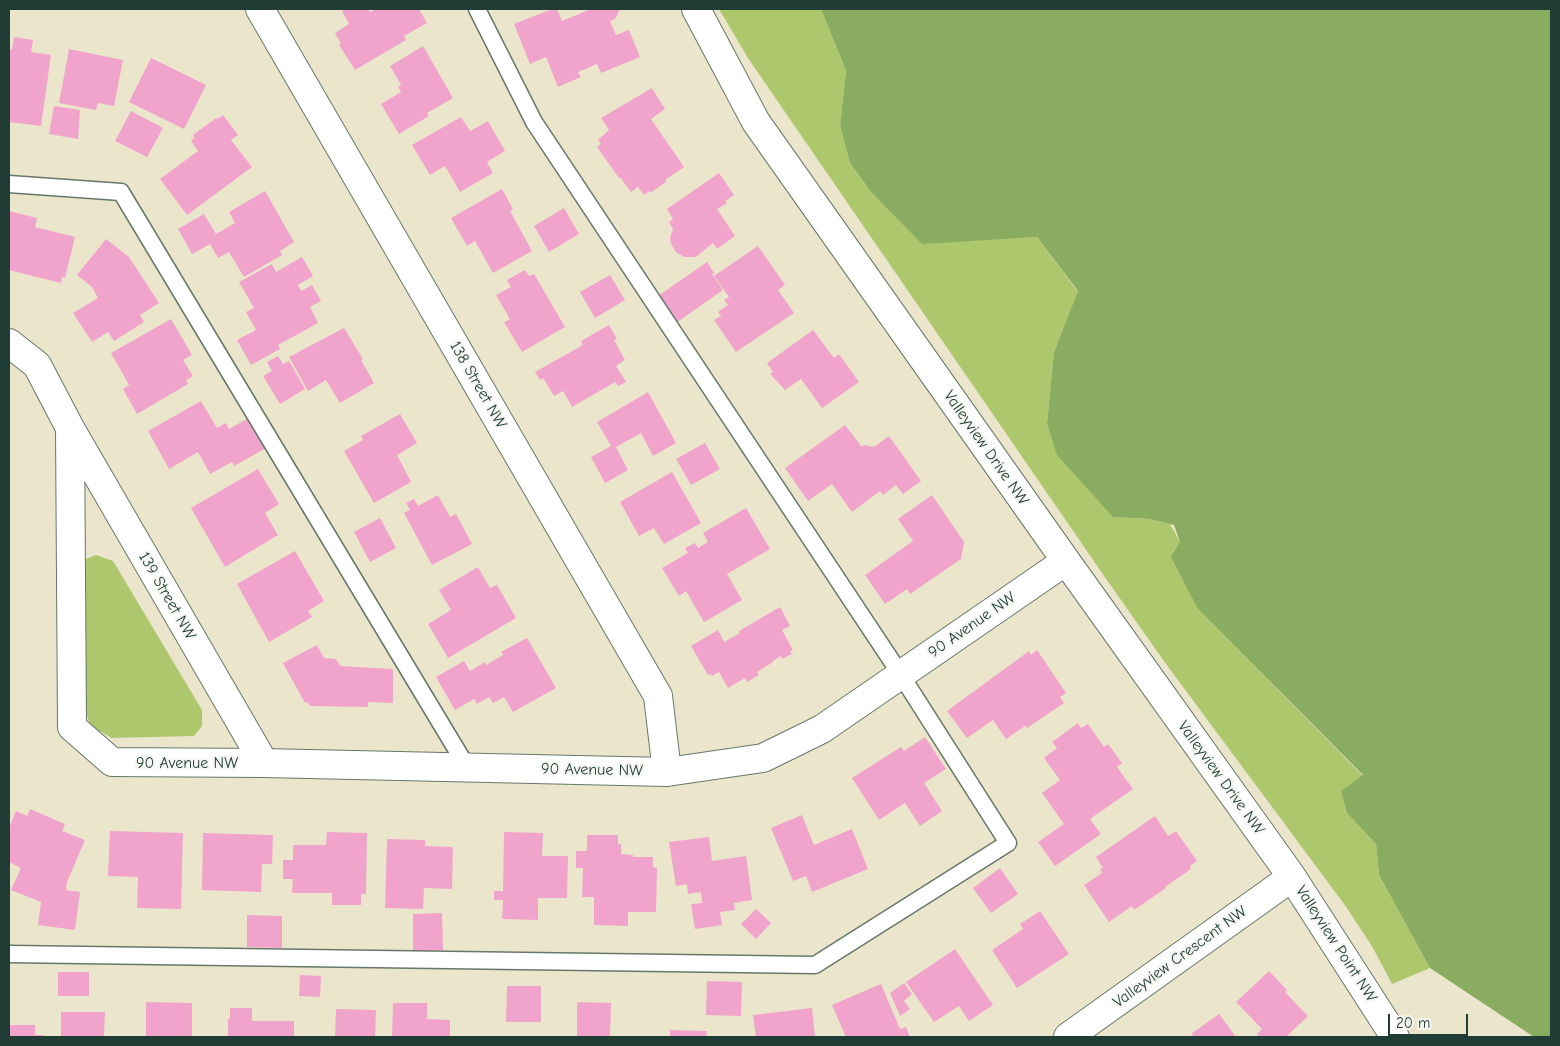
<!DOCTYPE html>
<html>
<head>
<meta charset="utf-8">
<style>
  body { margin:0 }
  #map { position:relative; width:1560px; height:1046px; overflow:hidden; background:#ebe6cb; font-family:"Comic Neue",sans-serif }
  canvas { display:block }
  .frame { position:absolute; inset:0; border:10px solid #1f3d34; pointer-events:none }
  .scale { position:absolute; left:1388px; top:1014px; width:80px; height:22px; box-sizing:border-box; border:2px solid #1f3d34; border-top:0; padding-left:6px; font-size:15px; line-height:18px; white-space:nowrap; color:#1f3d34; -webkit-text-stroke:4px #f6f6f2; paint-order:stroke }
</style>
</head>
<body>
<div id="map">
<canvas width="1560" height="1046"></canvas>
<div class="frame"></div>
<div class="scale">20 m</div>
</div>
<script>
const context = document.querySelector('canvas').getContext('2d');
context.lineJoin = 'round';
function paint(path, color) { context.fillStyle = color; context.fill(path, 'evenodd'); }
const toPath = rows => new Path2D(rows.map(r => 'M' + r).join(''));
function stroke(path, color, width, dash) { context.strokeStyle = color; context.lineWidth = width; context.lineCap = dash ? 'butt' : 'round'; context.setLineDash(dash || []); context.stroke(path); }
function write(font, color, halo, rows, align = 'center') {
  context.font = font + ' "Comic Neue",sans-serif'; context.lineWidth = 4.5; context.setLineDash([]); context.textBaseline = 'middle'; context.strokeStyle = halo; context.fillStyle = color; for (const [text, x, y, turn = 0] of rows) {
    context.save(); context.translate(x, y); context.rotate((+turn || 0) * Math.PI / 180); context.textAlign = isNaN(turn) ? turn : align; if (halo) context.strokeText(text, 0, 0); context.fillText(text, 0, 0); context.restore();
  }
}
paint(toPath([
  [719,9,821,9,846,71,840,126,850,163,871,192,922,243,1037,237,1078,292,1054,352,1047,423,1113,517,1150,519,1170,524,1180,542,1198,609,1363,776,1341,791,1347,813,1376,844,1379,875,1430,968,1392,984,1373,948,1347,908,1166,664,1102,573,798,131,748,58],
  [96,555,113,561,202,710,202,726,194,736,112,738,91,726,82,703,81,561]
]), '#adc76d');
paint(toPath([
  [821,9,1551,9,1551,1037,1534,1037,1430,968,1379,875,1376,844,1347,813,1341,791,1363,775,1198,609,1171,557,1180,542,1174,525,1150,519,1113,517,1057,455,1047,423,1054,352,1078,291,1037,237,922,244,871,192,850,163,840,126,846,71]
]), '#8aac60');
paint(toPath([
  [345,9,368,9,370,12,376,9,419,9,427,23,404,36,406,40,355,70,339,45,341,44,335,33,349,24,342,11],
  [552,9,557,9,562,21,591,9,620,9,615,19,610,21,616,35,629,30,640,57,601,73,597,64,578,72,581,77,558,87,546,57,530,64,514,24],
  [14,37,33,40,31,52,51,55,41,126,9,122,9,49,12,50],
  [423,46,453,98,427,113,429,116,399,134,381,104,401,92,398,87,401,85,390,66],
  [69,49,123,60,114,106,98,103,96,110,59,103],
  [151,58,206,85,184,129,129,102],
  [652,88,665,109,651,119,684,167,665,180,666,182,650,193,649,191,644,195,638,187,631,192,620,177,619,178,597,147,601,144,598,140,609,130,601,118],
  [54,106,80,110,78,139,49,134],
  [131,111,163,128,147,157,115,141],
  [223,115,238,135,231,140,252,167,187,215,160,179,198,151,191,141,194,138,193,135,216,118,217,119],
  [461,117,470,131,488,121,505,151,487,162,493,173,460,192,445,166,430,175,412,145],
  [719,173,734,195,725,201,727,203,717,209,735,236,717,249,713,243,696,257,684,257,676,252,671,244,670,238,673,229,669,222,673,219,667,209],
  [502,189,513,209,510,211,532,251,493,273,475,241,467,246,451,218],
  [265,191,294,242,280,251,282,255,244,277,229,252,218,258,210,244,192,254,178,229,204,214,216,234,235,223,229,212],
  [564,208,579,234,549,252,534,226],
  [9,211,37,218,35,227,75,237,65,278,62,277,61,283,9,270],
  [106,239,129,257,159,303,140,315,144,322,114,341,108,332,92,342,73,313,98,298,92,287,77,275],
  [758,246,785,285,778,290,794,313,736,352,714,320,721,316,718,312,728,305,724,300,729,297,714,276],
  [302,257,313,276,298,285,301,291,312,285,321,301,310,307,318,323,278,345,280,349,251,365,237,340,256,330,246,312,254,308,239,282,272,264,276,272],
  [707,262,714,273,712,274,723,290,676,323,658,296],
  [525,270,529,276,534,274,565,327,522,352,504,322,510,319,496,295,511,287,507,280],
  [610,275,625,300,595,318,580,292],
  [171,319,192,355,183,360,193,376,186,380,188,384,137,414,123,389,129,385,111,353],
  [609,325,617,339,614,340,625,360,616,366,626,382,618,386,615,382,572,407,563,391,554,396,543,378,540,380,535,372,583,345,581,341],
  [344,328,363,359,361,360,374,383,340,403,326,380,308,391,289,357],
  [813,330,834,358,839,354,859,382,822,408,801,379,785,390,770,374,773,372,767,363],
  [278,356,283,364,289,361,305,389,280,404,263,376,272,371,267,362],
  [648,392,676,443,653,456,641,433,616,447,628,470,605,483,591,457,611,446,597,422],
  [201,401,217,428,226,423,229,429,250,417,268,447,234,466,232,462,210,474,198,452,169,469,148,431],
  [400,414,417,443,397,455,411,482,374,503,344,451,363,440,361,436],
  [845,425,862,447,864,445,874,447,889,436,921,481,903,494,896,485,883,495,880,491,852,512,832,484,808,501,785,468],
  [705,443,720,469,691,485,676,459],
  [258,469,279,504,265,513,278,535,225,567,191,508],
  [672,472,701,523,664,544,654,528,639,536,620,502],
  [438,495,450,517,456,514,472,544,432,565,404,513,410,510,406,503,414,499,418,506],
  [932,495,964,542,961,559,910,594,907,589,885,604,865,575,913,541,898,519],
  [746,508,770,549,727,574,742,600,704,622,686,591,679,596,662,568,688,553,685,548,695,543,698,548,708,542,703,533],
  [380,518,396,548,370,562,354,532],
  [295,551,324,601,308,611,312,617,269,642,237,584],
  [478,567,490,588,497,585,516,618,448,658,428,624,451,610,439,590],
  [780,607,790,626,782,630,793,650,790,651,792,654,782,659,781,656,773,661,773,662,757,672,759,675,747,682,745,678,728,688,719,672,712,676,711,674,708,675,691,646,718,630,724,642,740,633,739,631],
  [527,638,556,688,513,712,504,697,493,703,489,697,477,704,474,699,455,710,436,677,464,661,470,671,485,662,486,665,503,655,501,652],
  [317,645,324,658,336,659,340,666,393,669,393,703,368,702,368,707,310,706,307,702,305,703,283,663],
  [1037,650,1066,693,1060,697,1064,703,1027,728,1025,726,1006,739,993,720,967,738,947,711,1029,651,1031,655],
  [1078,723,1081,728,1088,724,1104,747,1108,744,1122,763,1117,767,1133,789,1090,819,1101,834,1055,866,1038,842,1064,824,1042,793,1060,780,1044,758,1057,748,1052,742],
  [925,737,946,769,924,783,942,811,920,826,905,803,879,820,852,778,901,747,904,751],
  [30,809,65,824,62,831,85,840,67,882,66,890,80,892,75,930,38,925,41,902,11,890,21,868,9,862,9,828,16,811,27,816],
  [802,815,814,845,852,829,868,869,812,892,806,876,793,881,771,828],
  [1155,816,1168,836,1176,831,1197,861,1190,866,1191,869,1165,887,1166,888,1134,910,1132,906,1109,922,1084,885,1102,873,1100,869,1103,868,1096,857],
  [110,831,183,833,181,909,137,908,138,877,108,876],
  [327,832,367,833,366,894,361,894,361,905,332,905,332,893,292,893,293,879,283,879,283,860,293,860,293,845,326,845],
  [504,832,543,833,542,856,568,856,567,898,538,898,538,920,502,919,503,900,494,900,494,891,503,891],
  [203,833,273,835,272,864,262,864,261,892,202,890],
  [587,835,618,835,618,844,621,844,621,854,633,855,633,857,653,857,653,867,657,868,656,912,628,912,628,926,594,925,594,897,582,897,583,868,576,868,576,851,587,851],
  [709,837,712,861,746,856,752,900,734,903,735,910,720,912,722,925,695,929,691,904,702,903,701,892,688,894,687,884,676,886,669,842],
  [387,839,425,840,425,846,453,847,452,889,424,888,423,909,385,908],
  [1000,868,1018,894,991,913,973,888],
  [756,909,771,923,756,939,741,924],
  [1040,911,1069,954,1017,988,992,950,1023,929,1020,924],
  [442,913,443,950,413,951,413,914],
  [247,915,282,916,282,948,247,947],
  [955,949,993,1005,969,1021,959,1006,934,1022,906,982],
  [1269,971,1287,990,1285,992,1308,1016,1286,1037,1260,1037,1257,1034,1262,1029,1236,1002],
  [58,972,89,972,89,996,58,996],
  [300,975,321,976,320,997,299,996],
  [707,981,742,982,741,1016,706,1015],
  [904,983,912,994,904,1001,910,1009,900,1016,890,993],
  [881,984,900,1029,906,1027,910,1037,846,1037,832,1005],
  [507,986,541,986,541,1022,506,1022],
  [146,1002,192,1003,192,1037,146,1037],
  [577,1002,611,1003,610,1037,577,1037],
  [393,1003,427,1003,427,1019,450,1020,450,1037,392,1037],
  [230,1008,252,1008,252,1021,294,1021,294,1037,228,1037,228,1019,230,1019],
  [812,1008,815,1037,756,1037,753,1015],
  [336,1009,376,1010,375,1037,335,1037],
  [61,1012,105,1012,104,1037,61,1037],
  [1219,1014,1236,1037,1194,1037,1191,1034],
  [9,1025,35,1025,35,1035,44,1035,44,1037,9,1037],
  [670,1030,707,1031,706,1037,670,1037]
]), '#f0a4cc');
const service = toPath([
  [9,184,121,192,467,767],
  [9,954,815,965,1008,843,901,675,534,122,477,9]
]);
const minor = toPath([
  [260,9,658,696,667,772],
  [696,9,756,122,1066,561,1292,877,1395,1037],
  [9,343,37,365,70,428,264,763],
  [70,428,72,727,112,762,264,763,667,772,763,758,822,729,1066,561],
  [1068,1037,1292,877]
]);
stroke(service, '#667869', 19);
stroke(minor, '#667869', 30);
stroke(service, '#fff', 16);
stroke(minor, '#fff', 28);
write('16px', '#1f3d34', '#f6f6f2', [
  ["138 Street NW",478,385,60],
  ["Valleyview Drive NW",986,448,55],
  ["139 Street NW",167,596,60],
  ["90 Avenue NW",972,625,-35],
  ["90 Avenue NW",187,763],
  ["90 Avenue NW",592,770,1],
  ["Valleyview Drive NW",1221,778,54],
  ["Valleyview Point NW",1336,944,57],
  ["Valleyview Crescent NW",1180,957,-36]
]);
</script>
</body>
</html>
